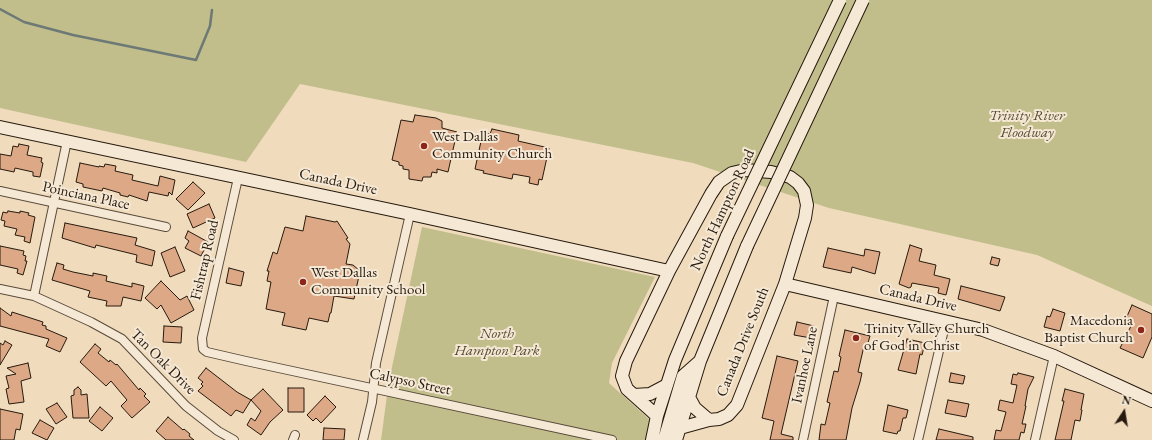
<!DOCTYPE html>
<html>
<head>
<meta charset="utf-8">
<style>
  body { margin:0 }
  #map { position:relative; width:1152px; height:440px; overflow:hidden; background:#f0dbbd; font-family:"EB Garamond",serif }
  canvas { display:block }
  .north { position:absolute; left:1104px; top:392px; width:40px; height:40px; -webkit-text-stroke:3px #f5e8d4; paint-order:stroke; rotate:12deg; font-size:11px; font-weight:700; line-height:16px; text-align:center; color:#261a0e }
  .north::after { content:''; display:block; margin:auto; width:14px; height:18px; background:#261a0e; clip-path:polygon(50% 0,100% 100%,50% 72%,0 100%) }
</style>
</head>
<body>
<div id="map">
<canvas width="1152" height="440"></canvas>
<div class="north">N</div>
</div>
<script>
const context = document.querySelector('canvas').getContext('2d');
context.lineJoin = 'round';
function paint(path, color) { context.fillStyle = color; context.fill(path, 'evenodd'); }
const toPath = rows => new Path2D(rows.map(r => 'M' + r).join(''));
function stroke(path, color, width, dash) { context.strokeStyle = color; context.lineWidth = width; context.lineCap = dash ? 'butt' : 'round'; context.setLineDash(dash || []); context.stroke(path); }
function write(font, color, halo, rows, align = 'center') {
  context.font = font + ' "EB Garamond",serif'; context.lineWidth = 4; context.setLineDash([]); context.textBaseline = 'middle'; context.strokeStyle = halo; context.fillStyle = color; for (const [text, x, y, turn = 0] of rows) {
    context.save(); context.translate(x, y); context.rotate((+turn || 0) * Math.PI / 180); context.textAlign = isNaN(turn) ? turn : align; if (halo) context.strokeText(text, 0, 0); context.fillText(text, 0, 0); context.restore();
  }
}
paint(toPath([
  [0,0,1152,0,1152,306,1037,255,829,208,693,163,300,84,246,162,0,108],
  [422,227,655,277,612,363,609,383,651,421,647,440,381,440,389,381]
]), '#c1be8c');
stroke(toPath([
  [0,9,24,22,73,35,196,60,210,26,212,10]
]), '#6d7975', 2.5);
const building = toPath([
  [415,115,436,118,442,121,442,128,457,132,448,172,437,169,437,173,432,172,431,177,423,177,422,181,409,179,409,170,403,169,403,166,399,165,399,162,392,160,401,120,413,122,415,115],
  [492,129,519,135,518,141,549,148,542,180,539,179,538,185,529,183,530,177,513,174,512,179,483,173,484,171,475,169,483,132,490,134,492,129],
  [19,144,29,146,27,155,42,158,41,162,43,163,40,177,33,176,33,172,15,168,14,172,0,169,0,154,11,156,13,146,18,147,19,144],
  [80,163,99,167,99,166,104,167,105,164,116,166,115,171,133,175,132,180,158,186,160,176,175,180,172,195,169,192,168,196,149,192,147,201,129,195,128,197,120,195,120,193,103,188,102,191,83,187,83,184,76,182,80,163],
  [193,182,205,193,188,210,176,199,193,182],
  [209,204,215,218,193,228,187,214,209,204],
  [8,211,20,213,20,211,29,213,28,215,35,217,30,243,24,241,25,237,15,235,17,229,4,226,5,221,1,220,3,212,7,213,8,211],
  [306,216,335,222,337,221,348,238,346,239,350,244,346,264,353,265,360,271,354,299,334,296,331,313,330,313,328,322,309,318,306,330,282,325,285,313,266,309,271,282,267,281,269,271,267,271,273,252,277,254,285,227,303,231,306,216],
  [65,223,137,238,135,245,155,251,152,266,136,262,137,255,96,245,95,248,62,238,65,223],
  [188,231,208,242,201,256,185,248,189,241,185,238,188,231],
  [910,245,922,249,919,261,936,265,934,275,950,279,946,295,938,293,939,288,912,283,911,287,909,288,899,284,910,245],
  [0,246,24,251,23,255,26,256,25,261,27,261,23,275,17,273,18,269,0,265,0,246],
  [175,247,185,271,170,277,161,253,175,247],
  [828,248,864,256,865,249,880,252,875,274,852,267,851,273,823,267,828,248],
  [992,257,1000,259,998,266,990,264,992,257],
  [57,263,64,265,63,269,73,272,93,276,93,273,107,276,106,281,132,287,132,283,144,286,141,301,123,297,121,306,106,306,107,301,88,297,90,291,52,280,57,263],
  [229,268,244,272,241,286,226,283,229,268],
  [161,281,180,300,187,296,194,310,171,323,161,305,157,309,145,298,161,281],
  [961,286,1005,297,1000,311,958,299,961,286],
  [1132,305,1152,314,1152,337,1143,358,1120,348,1132,324,1125,321,1132,305],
  [0,308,11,316,12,312,43,322,42,325,46,326,46,329,67,338,60,352,46,346,49,339,0,326,0,308],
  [1053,309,1065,313,1060,331,1044,327,1047,316,1050,317,1053,309],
  [797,322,814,326,811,338,794,335,797,322],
  [164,326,182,327,181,343,163,342,164,326],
  [845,330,870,336,867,346,864,346,858,372,862,373,860,382,852,408,846,440,819,440,821,424,825,425,830,403,827,402,834,371,838,372,841,357,839,356,845,330],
  [907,339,925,343,922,355,920,354,916,374,898,370,907,339],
  [5,341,12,345,0,365,0,343,3,345,5,341],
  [95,344,101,349,98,353,109,362,110,360,116,365,117,364,139,390,140,388,146,394,144,396,150,402,132,418,121,406,127,400,111,381,106,386,80,362,95,344],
  [777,356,798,361,781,434,793,437,793,440,770,440,774,421,762,418,777,356],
  [28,363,31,378,21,381,24,402,9,404,6,389,9,388,6,376,16,374,7,368,28,363],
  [206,368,237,392,251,400,243,413,236,410,231,416,198,391,203,386,201,384,203,382,198,378,206,368],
  [951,373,965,376,963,384,949,382,951,373],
  [1018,373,1034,377,1028,389,1025,406,1026,406,1022,424,1026,424,1024,433,1021,432,1019,440,994,440,996,430,1001,431,1006,412,998,410,1000,400,1013,403,1017,385,1011,384,1013,374,1017,375,1018,373],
  [78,387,81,390,81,395,87,394,89,418,73,418,71,396,74,395,74,390,78,387],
  [288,388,304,388,304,412,288,412,288,388],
  [263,389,283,410,270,422,261,435,247,425,251,418,255,421,261,411,251,400,263,389],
  [1065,389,1084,394,1081,410,1082,410,1080,421,1075,420,1071,440,1055,440,1064,401,1062,401,1065,389],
  [325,396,336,407,321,423,316,418,313,421,307,415,325,396],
  [948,400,969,404,966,417,945,413,948,400],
  [57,403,67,417,56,424,46,409,57,403],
  [888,405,908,410,906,418,903,418,900,431,898,431,897,434,883,431,888,405],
  [100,407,113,418,102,431,89,421,100,407],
  [0,409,23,414,20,430,16,429,14,440,0,440,0,409],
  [168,417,183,430,184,429,190,434,189,436,194,440,166,440,156,431,168,417],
  [40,420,54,428,47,440,32,433,40,420],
  [324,428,345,429,344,440,323,440,324,428],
  [939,429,973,437,973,440,936,440,939,429]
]);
paint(building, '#dca885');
stroke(building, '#261a0e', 1);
const street = toPath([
  [238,178,202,338,203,349,207,352,246,361,612,440],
  [0,191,166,227],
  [0,289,34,296,91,322,122,339,186,406,218,431,234,440],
  [34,296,67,141],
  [293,440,295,435],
  [363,440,372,402,376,363,410,214],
  [803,440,834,296],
  [918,440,946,321],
  [1035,440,1054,356]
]);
const secondary = toPath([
  [0,127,410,214,669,271],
  [785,284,983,330,1054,356,1152,401],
  [634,395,650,394,667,385],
  [689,397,695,408,709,420],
  [657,416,627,389,622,376,626,361,669,271,711,194,719,182,732,173,745,170,771,172,790,177,798,183,804,191,807,205,805,218,785,284,737,405,728,415,719,419,709,420,680,428],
  [652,440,657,416,675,360,727,236],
  [664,440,683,376,700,361],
  [676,440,700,361,747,246]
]);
stroke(street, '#584a3a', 10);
stroke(secondary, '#261a0e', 14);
stroke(street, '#f5e8d4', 8);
stroke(secondary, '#f5e8d4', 12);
const secondaryBridge = toPath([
  [727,236,840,0],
  [747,246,863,0]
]);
stroke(secondaryBridge, '#261a0e', 14, []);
stroke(secondaryBridge, '#f5e8d4', 12);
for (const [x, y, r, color] of [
  [424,146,4,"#8f2418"],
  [303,282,4,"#8f2418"],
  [1141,330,4,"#8f2418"],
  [856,338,4,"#8f2418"]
]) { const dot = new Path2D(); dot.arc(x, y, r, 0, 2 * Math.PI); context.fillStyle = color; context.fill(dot); stroke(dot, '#f5e8d4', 1.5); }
write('italic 15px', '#544b34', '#f5e8d4', [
  ["Trinity River",1027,116],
  ["Floodway",1027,133],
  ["North",497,334],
  ["Hampton Park",497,351]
]);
write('15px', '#261a0e', '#f5e8d4', [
  ["West Dallas",432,137],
  ["Community Church",432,154],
  ["West Dallas",311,273],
  ["Community School",311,290],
  ["Macedonia",1133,321,"right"],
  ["Baptist Church",1133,338,"right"],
  ["Trinity Valley Church",864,329],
  ["of God in Christ",864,346]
], 'left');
write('15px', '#261a0e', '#f5e8d4', [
  ["Canada Drive",338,182,12],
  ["Poinciana Place",86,196,12],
  ["North Hampton Road",723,210,-65],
  ["Fishtrap Road",205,260,-77],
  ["Canada Drive",918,298,13],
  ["Canada Drive South",743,342,-68],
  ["Tan Oak Drive",163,362,45],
  ["Ivanhoe Lane",805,365,-78],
  ["Calypso Street",410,382,12]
]);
</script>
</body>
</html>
